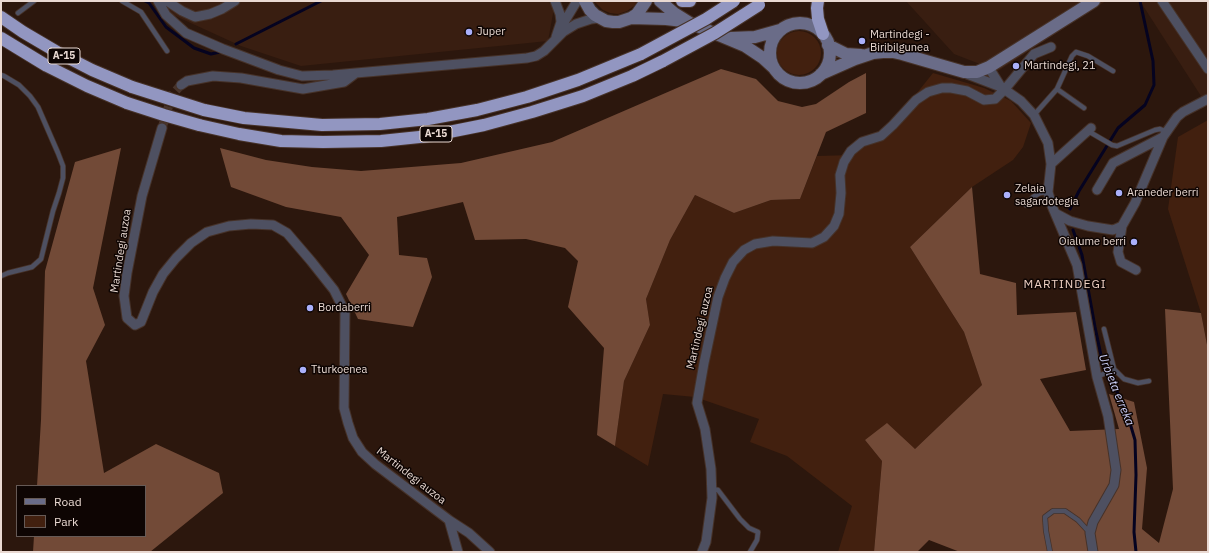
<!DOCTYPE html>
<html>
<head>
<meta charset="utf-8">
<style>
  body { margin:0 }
  #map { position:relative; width:1209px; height:553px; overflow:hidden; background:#2c170d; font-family:"IBM Plex Sans",sans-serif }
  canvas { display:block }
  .frame { position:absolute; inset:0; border:2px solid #e9d9d2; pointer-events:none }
  .legend { position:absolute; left:16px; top:485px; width:130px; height:52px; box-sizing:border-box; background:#0e0503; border:1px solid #665a56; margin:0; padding:5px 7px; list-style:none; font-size:12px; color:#e9d9d2 }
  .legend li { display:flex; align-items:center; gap:8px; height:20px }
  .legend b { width:20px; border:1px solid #665a56 }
</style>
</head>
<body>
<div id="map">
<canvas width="1209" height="553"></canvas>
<div class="frame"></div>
<ul class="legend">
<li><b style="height:5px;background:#6a6c88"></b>Road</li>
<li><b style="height:11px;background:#42200f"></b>Park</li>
</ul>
</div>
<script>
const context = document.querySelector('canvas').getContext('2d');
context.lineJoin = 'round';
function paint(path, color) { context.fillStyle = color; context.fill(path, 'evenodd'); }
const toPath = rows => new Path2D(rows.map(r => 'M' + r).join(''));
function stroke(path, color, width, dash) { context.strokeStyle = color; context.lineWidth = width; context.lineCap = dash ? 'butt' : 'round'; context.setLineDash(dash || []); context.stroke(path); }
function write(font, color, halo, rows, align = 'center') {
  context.font = font + ' "IBM Plex Sans",sans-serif'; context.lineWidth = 3; context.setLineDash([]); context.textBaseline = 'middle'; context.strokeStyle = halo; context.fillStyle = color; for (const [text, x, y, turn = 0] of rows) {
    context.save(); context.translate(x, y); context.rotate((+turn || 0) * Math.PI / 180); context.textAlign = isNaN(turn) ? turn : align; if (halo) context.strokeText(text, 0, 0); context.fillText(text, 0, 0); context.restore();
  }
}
paint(toPath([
  [148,1,548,1,554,8,548,41,301,66,241,46,158,8],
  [906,1,1106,1,998,71,954,54],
  [1140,1,1208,1,1208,107]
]), '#391e11');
paint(toPath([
  [594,1,637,1,634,6,627,11,618,14,610,13,603,10],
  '777 53a22 22 0 1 1 44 0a22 22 0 1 1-44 0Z',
  [933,73,984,88,1003,97,1011,101,1031,123,1023,147,1013,160,972,187,910,247,964,332,982,385,915,449,865,440,882,461,874,552,838,552,852,506,787,456,750,442,759,419,695,397,663,394,648,466,615,446,624,381,650,325,646,299,670,240,695,195,734,213,771,200,800,199,817,156,853,155,863,147,882,140,900,123,913,98],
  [1208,120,1208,350,1201,313,1168,209,1178,137]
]), '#42200f');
paint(toPath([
  [721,69,756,79,778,101,802,107,816,104,849,82,866,73,866,113,826,132,800,199,771,200,734,213,695,195,670,240,646,299,650,325,624,381,615,446,597,435,604,348,568,307,578,261,565,248,526,239,475,240,463,202,397,217,399,255,427,258,432,277,413,327,358,319,346,294,369,255,341,217,286,207,231,187,220,148,266,160,312,167,361,171,461,163,552,142],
  [121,148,93,288,105,325,86,361,104,473,156,444,219,473,223,493,150,552,33,552,34,536,145,536,145,486,37,486,41,420,45,271,75,162],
  [972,187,980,274,1016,283,1017,315,1076,312,1086,370,1040,379,1070,431,1119,429,1109,394,1134,402,1147,468,1142,529,1159,543,1173,489,1165,309,1201,313,1208,350,1208,552,960,552,929,540,917,552,874,552,882,461,865,440,887,423,915,449,982,385,964,332,910,247]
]), '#724a37');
stroke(toPath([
  [145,1,149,3,166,27,194,48,211,54,220,52],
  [236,44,321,1],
  [1070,209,1079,191,1118,128,1145,105,1154,85,1153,61,1140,1],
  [1073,230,1082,255,1095,327,1102,360,1127,413,1135,440,1136,475,1134,532,1136,552]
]), '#050320', 3);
stroke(toPath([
  [162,128,172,95,181,85]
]), '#48342b', 9, [9, 4.5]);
const lane = toPath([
  [122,1,141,12,167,51],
  [18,13,34,1],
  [1,75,4,76,19,85,30,96,38,107,58,153,63,166,63,178,59,193,53,211,41,259,32,267,8,273,1,276],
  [1057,89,1072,56,1076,52,1088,56,1113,71],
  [1034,115,1057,89,1084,108],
  [1088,131,1112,145,1117,146,1155,130,1160,129,1167,132],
  [1026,205,1033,197,1040,193,1048,192],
  [1104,329,1114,369],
  [1097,377,1114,369,1124,379,1138,383,1149,381],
  [711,489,718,490,740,519,749,528,758,532,757,540,750,552],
  [1050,552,1046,531,1045,517,1053,511,1065,511,1078,520,1090,533]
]);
const street = toPath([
  [158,1,166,15,186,33,223,49,279,70,302,76,333,75,527,58,536,56,544,51,563,32,576,24,591,19,600,18],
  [167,1,182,11,195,17,210,14,222,9,235,1],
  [555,1,560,14,561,22,556,37],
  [1162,1,1208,69],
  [560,29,577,1],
  [983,70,988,70,991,71,1001,87],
  [967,74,1001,87,1021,101,1034,115,1048,143,1051,164,1048,192,1052,206,1077,265,1097,377,1108,416,1116,470,1114,485,1093,522,1090,533,1093,552],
  [181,85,187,81,213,76,241,78,303,89,344,82,356,73],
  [162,128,142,196,127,273,124,296,127,318,135,325,141,322,153,292,163,274,176,258,191,243,207,232,229,226,251,224,273,225,287,233,311,261,334,290,345,312,344,408,348,423,353,438,362,452,375,464,449,520,458,552],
  [1051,164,1091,128],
  [1097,190,1113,163,1163,137],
  [1055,213,1070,221,1088,226,1113,230,1122,226,1135,203,1163,137,1177,117,1183,112,1208,99],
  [1122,226,1118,252,1121,262,1136,270],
  [449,520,469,533,490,552],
  [702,552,706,542,712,498,711,469,705,429,697,403,704,363,718,297,725,278,733,262,744,250,755,244,773,241,812,243,824,237,834,226,839,214,841,193,840,175,844,162,851,151,862,142,881,136,893,125,916,100,928,92,942,88,951,88,967,91,984,100,995,99,1005,89,1034,54,1051,47]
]);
const secondary = toPath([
  [585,1,590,10,595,15,606,21,613,22,619,22,631,18,637,14,646,1],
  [660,1,674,13,690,23,745,46,763,58,774,68],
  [631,18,666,19,683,21],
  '770 53a30 30 0 1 1 60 0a30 30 0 1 1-60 0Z',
  [731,38,755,37,780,30],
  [828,45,846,54,861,55],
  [821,74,855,59,873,53,883,52,893,52,902,54,964,72,977,72,989,67,1094,1]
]);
const highway = toPath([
  [682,1,690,1],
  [818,1,817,8,818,19,823,34],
  [1,17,23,32,57,52,92,70,132,87],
  [1,38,47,66,87,86,127,103],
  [204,110,244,118,322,125,380,124,428,119,477,110,527,97,578,80,641,54],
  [199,125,239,134,281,141,323,142,381,141,429,136,484,125,532,112,583,96,632,76,663,61]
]);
stroke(lane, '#463229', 6);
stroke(street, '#463229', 11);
stroke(secondary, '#463229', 14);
stroke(highway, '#463229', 14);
stroke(lane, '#4e5061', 4.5);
stroke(street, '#4e5061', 9);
stroke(secondary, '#6a6c88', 12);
stroke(highway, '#9296c1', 12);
const highwayBridge = toPath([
  [641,54,706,19,734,1],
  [663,61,715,33,759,5],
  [132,87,204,110],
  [127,103,164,115,199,125]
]);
stroke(highwayBridge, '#463229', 14, []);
stroke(highwayBridge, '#9296c1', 12);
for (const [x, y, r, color] of [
  [469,32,4,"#aab0fb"],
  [862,41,4,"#aab0fb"],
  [1016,66,4,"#aab0fb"],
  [1119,193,4,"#aab0fb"],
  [1007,195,4,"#aab0fb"],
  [1134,242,4,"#aab0fb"],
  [310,308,4,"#aab0fb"],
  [303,370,4,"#aab0fb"]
]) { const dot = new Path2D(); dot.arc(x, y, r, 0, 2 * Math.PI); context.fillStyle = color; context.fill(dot); stroke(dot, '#0e0503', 1.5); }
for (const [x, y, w] of [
  [64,56,32],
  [436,134,32]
]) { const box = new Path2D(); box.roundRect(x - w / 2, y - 8, w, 16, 3); context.fillStyle = '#0e0503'; context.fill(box); stroke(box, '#e9d9d2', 1); }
write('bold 10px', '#e9d9d2', null, [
  ["A-15",64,56],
  ["A-15",436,134]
]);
write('11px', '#e9d9d2', '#0e0503', [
  ["Juper",477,32],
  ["Martindegi -",870,35],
  ["Biribilgunea",870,48],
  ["Martindegi, 21",1024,66],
  ["Zelaia",1015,189],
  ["sagardotegia",1015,202],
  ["Araneder berri",1127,193],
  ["Oialume berri",1126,242,"right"],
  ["Bordaberri",318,308],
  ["Tturkoenea",311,370]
], 'left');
write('11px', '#e9d9d2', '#0e0503', [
  ["Martindegi auzoa",121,251,-81],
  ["Martindegi auzoa",700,328,-77],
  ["Martindegi auzoa",411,476,38]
]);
context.letterSpacing = '1px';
write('12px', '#eed0c3', '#0e0503', [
  ["MARTINDEGI",1065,285]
]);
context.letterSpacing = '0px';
write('italic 12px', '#cacef6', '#0e0503', [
  ["Urbieta erreka",1116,390,68]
]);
</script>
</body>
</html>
